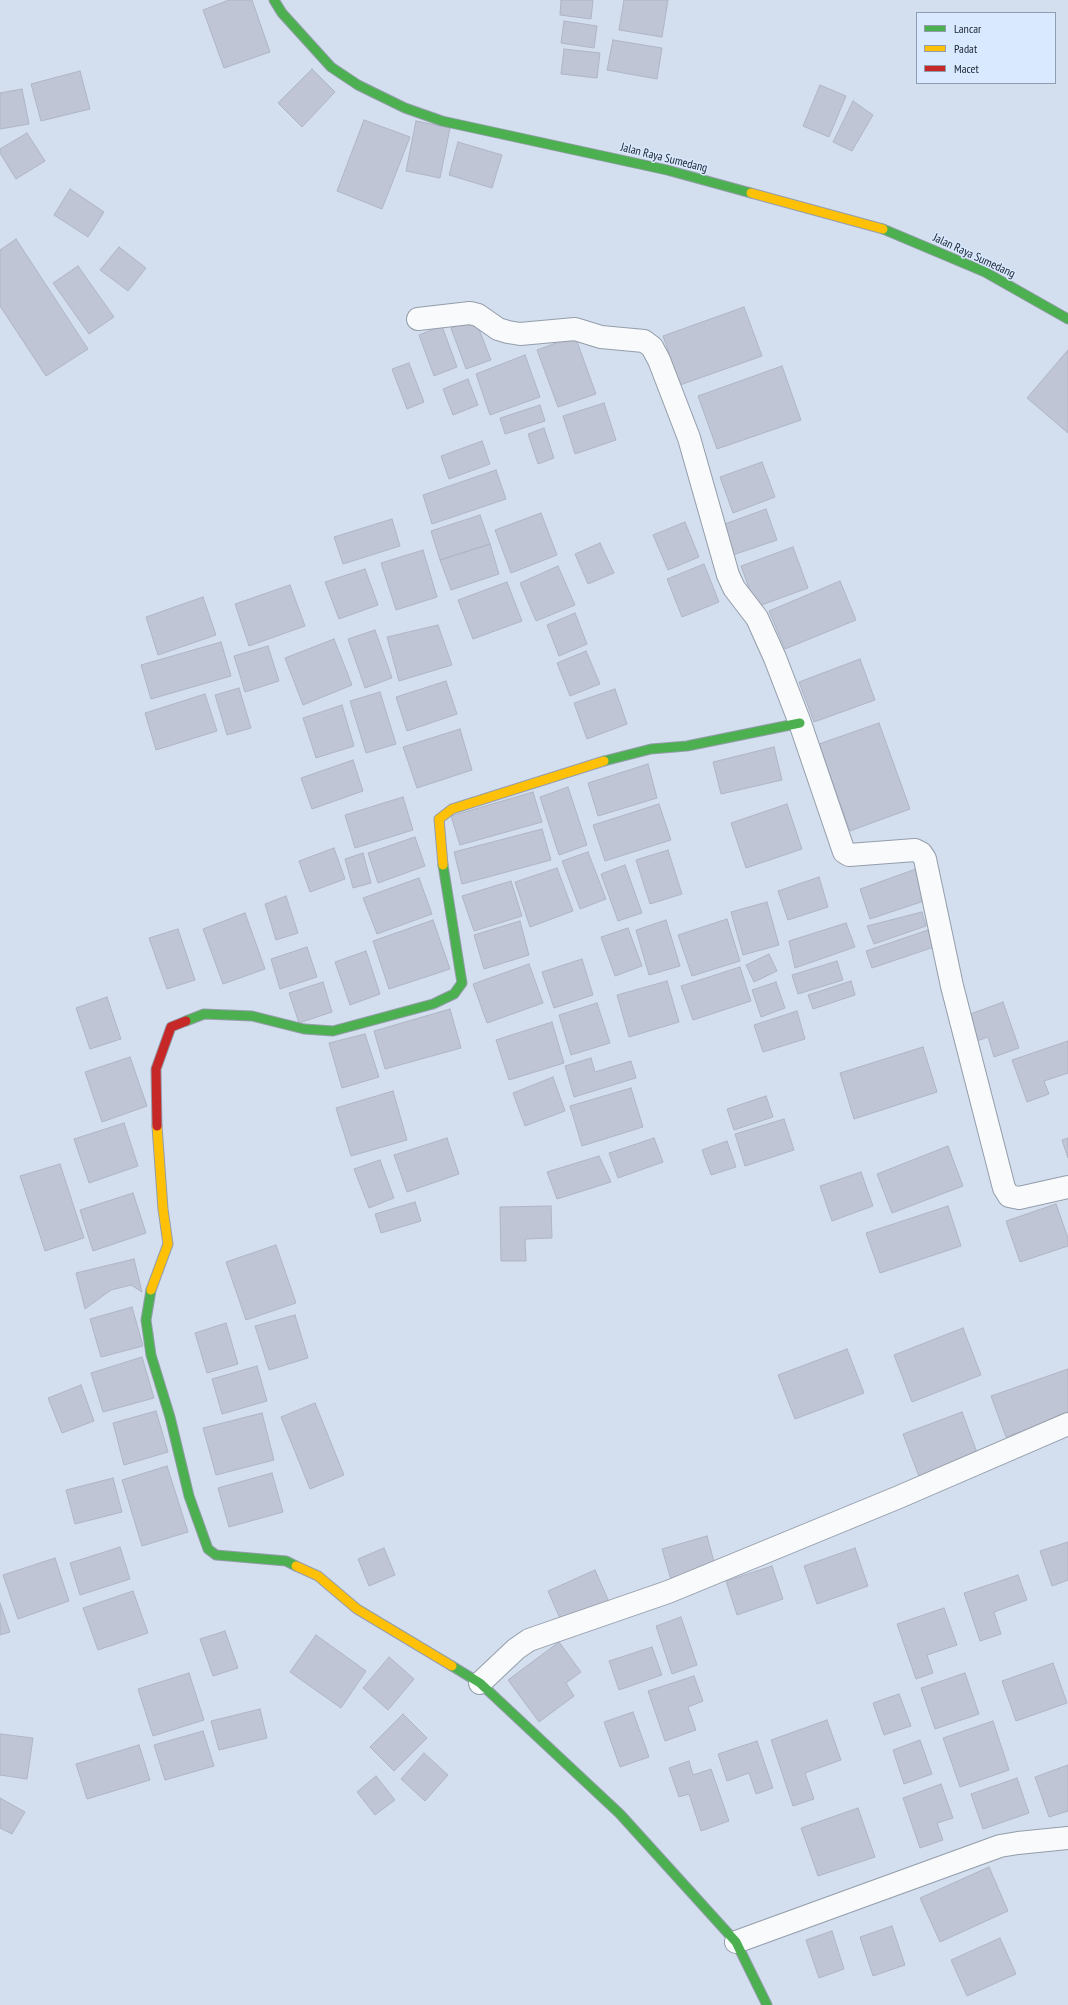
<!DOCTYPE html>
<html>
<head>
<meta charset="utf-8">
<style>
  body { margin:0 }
  #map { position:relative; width:1068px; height:2005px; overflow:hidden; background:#d3deee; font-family:"PT Sans Narrow",sans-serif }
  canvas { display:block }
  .legend { position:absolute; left:916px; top:12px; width:140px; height:72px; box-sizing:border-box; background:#d9e9ff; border:1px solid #8f9daf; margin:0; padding:5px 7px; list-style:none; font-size:12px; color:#202a37 }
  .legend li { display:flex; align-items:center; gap:8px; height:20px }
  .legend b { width:20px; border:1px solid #8f9daf }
</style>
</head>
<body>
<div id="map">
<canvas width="1068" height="2005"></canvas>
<ul class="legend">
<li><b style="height:5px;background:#4caf50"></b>Lancar</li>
<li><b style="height:5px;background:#ffc107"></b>Padat</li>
<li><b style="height:5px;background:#c62828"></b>Macet</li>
</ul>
</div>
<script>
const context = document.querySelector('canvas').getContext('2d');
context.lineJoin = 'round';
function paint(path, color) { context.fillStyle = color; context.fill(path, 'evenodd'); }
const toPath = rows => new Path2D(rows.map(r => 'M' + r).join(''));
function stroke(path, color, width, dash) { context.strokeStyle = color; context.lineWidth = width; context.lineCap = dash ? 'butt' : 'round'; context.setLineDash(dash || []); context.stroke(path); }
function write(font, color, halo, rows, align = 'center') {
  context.font = font + ' "PT Sans Narrow",sans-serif'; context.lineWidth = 3; context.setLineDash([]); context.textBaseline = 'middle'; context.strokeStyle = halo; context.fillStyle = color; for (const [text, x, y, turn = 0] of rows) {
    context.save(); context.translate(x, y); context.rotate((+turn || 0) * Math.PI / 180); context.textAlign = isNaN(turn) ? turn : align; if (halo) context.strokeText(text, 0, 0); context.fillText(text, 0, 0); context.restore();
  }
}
const building = toPath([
  [229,0,252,0,270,52,224,68,203,10,229,0],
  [561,0,593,0,591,19,560,15,561,0],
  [624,0,668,0,662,37,619,30,624,0],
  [564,21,597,26,594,48,561,43,564,21],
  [613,40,662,48,657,79,607,70,613,40],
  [564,49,600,53,597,78,561,74,564,49],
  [312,69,335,92,302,127,278,103,312,69],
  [80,71,90,109,41,121,31,84,80,71],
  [820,85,846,96,829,137,803,126,820,85],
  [22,89,29,124,0,129,0,93,22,89],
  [853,101,873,115,852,151,833,142,853,101],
  [364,120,410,137,382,209,337,191,364,120],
  [416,121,450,128,440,178,406,171,416,121],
  [27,133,45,161,16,179,0,153,0,149,27,133],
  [458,142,502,155,492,188,449,175,458,142],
  [70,189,104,212,88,237,54,215,70,189],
  [16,239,88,349,46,376,0,306,0,250,16,239],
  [119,247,146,268,128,291,100,270,119,247],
  [78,266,114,317,89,334,53,283,78,266],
  [744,307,762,356,680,385,663,336,744,307],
  [475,319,491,360,466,369,451,328,475,319],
  [442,326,457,367,434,376,419,335,442,326],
  [575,336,596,394,558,407,537,350,575,336],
  [1068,350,1068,433,1027,398,1068,350],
  [525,355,540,397,490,415,476,374,525,355],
  [409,363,424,402,407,409,392,369,409,363],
  [782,366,801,420,717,449,698,396,782,366],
  [468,379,478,405,453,415,443,389,468,379],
  [604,403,616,440,575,454,563,416,604,403],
  [540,405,545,421,505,434,500,418,540,405],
  [544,428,554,458,538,464,528,434,544,428],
  [482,441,490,464,449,479,441,456,482,441],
  [762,462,775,497,733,513,720,477,762,462],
  [496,470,506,499,432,524,423,495,496,470],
  [766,509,777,540,733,555,722,525,766,509],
  [541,513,557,555,511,573,495,530,541,513],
  [480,515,490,544,440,560,431,531,480,515],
  [392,519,400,546,343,564,334,537,392,519],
  [685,522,699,557,668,570,653,535,685,522],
  [600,543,614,573,588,584,575,554,600,543],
  [490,544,499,574,451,590,440,560,490,544],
  [793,547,808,588,756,607,741,566,793,547],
  [423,550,437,597,396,610,381,563,423,550],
  [704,564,719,602,682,617,667,579,704,564],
  [558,566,575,605,536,621,520,583,558,566],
  [365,569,378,605,339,619,325,582,365,569],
  [840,581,856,620,785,649,769,611,840,581],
  [507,582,522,621,473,639,458,600,507,582],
  [290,585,305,626,249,646,235,604,290,585],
  [203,597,216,635,158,655,146,617,203,597],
  [575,613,587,644,559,656,547,625,575,613],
  [438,625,452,665,399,681,387,637,438,625],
  [375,630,392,678,365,688,348,639,375,630],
  [334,639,352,685,303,705,285,658,334,639],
  [221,642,231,676,151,699,141,665,221,642],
  [268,646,279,681,245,692,234,656,268,646],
  [586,651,600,684,570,696,557,663,586,651],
  [860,659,875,700,814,722,799,682,860,659],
  [446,681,457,714,407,731,396,697,446,681],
  [239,688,251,728,227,735,215,695,239,688],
  [615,689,627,724,587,739,574,703,615,689],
  [380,692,396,744,366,753,350,701,380,692],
  [205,694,217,731,156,750,145,713,205,694],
  [342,705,354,746,316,758,303,718,342,705],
  [879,723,910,809,850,831,819,744,879,723],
  [460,729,472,770,417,788,403,747,460,729],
  [774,747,782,780,721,794,713,762,774,747],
  [353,760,363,791,312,809,301,778,353,760],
  [648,764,657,798,598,816,588,783,648,764],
  [568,787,587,845,559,855,540,797,568,787],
  [533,792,542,822,460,845,451,816,533,792],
  [403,797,413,830,355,848,345,815,403,797],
  [659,804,671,840,605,861,593,825,659,804],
  [787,804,802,849,746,868,731,823,787,804],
  [542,829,551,860,462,884,454,852,542,829],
  [415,837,425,866,378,883,368,853,415,837],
  [334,848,345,879,310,892,299,861,334,848],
  [668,850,682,894,650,904,636,860,668,850],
  [588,852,606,899,580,909,562,861,588,852],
  [363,853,371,883,353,888,345,859,363,853],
  [625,865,642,913,618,921,601,874,625,865],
  [557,868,573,911,530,927,515,882,557,868],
  [916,869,927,900,870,919,860,889,916,869],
  [819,877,828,907,788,920,778,891,819,877],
  [419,878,432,914,377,934,363,898,419,878],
  [511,881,522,916,474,931,462,896,511,881],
  [286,896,298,933,276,940,265,904,286,896],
  [767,902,779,945,743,955,731,912,767,902],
  [922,912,926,926,874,944,867,926,922,912],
  [245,913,265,969,223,984,203,929,245,913],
  [727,919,740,961,692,976,678,935,727,919],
  [433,920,450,969,389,989,373,941,433,920],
  [666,920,680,966,649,975,636,930,666,920],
  [520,921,529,955,484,969,474,935,520,921],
  [846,923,855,947,795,968,789,941,846,923],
  [628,928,642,966,615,976,601,937,628,928],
  [178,929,195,980,167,989,149,938,178,929],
  [928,930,934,947,872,968,866,951,928,930],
  [307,947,317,977,280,989,271,959,307,947],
  [366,951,380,994,350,1005,335,962,366,951],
  [769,954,777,971,754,982,746,965,769,954],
  [582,959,593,995,554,1008,542,972,582,959],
  [837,961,843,980,798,994,792,975,837,961],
  [529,964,543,1003,487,1023,473,984,529,964],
  [740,967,751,1001,693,1020,681,986,740,967],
  [667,981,679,1022,629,1037,617,995,667,981],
  [851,981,855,995,813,1009,808,995,851,981],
  [323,982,332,1012,299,1023,289,993,323,982],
  [776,982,785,1008,761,1017,752,990,776,982],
  [107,997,121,1039,90,1049,76,1008,107,997],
  [1003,1002,1019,1048,994,1057,988,1037,974,1042,965,1016,1003,1002],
  [597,1003,610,1043,571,1055,559,1015,597,1003],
  [450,1009,461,1048,385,1069,374,1031,450,1009],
  [797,1011,805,1039,763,1052,754,1025,797,1011],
  [552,1022,564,1063,509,1080,496,1040,552,1022],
  [365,1034,379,1077,342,1088,329,1043,365,1034],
  [1068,1041,1068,1073,1044,1081,1049,1094,1027,1102,1012,1060,1068,1041],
  [923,1047,937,1092,854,1119,840,1073,923,1047],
  [130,1057,147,1106,102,1122,85,1072,130,1057],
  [591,1058,595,1072,631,1061,636,1078,574,1097,565,1066,591,1058],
  [553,1077,565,1111,525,1126,513,1093,553,1077],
  [631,1088,643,1127,582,1146,570,1106,631,1088],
  [393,1091,407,1140,351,1156,336,1108,393,1091],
  [766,1096,773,1117,734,1130,727,1109,766,1096],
  [784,1119,794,1150,745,1166,735,1134,784,1119],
  [124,1123,138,1166,89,1183,74,1139,124,1123],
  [447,1138,459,1174,407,1192,394,1155,447,1138],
  [654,1138,663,1162,618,1178,609,1153,654,1138],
  [1068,1138,1068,1158,1062,1140,1068,1138],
  [727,1141,736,1167,711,1175,702,1150,727,1141],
  [948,1146,963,1186,892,1213,877,1174,948,1146],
  [599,1156,611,1182,557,1199,547,1172,599,1156],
  [380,1160,394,1198,369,1208,354,1169,380,1160],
  [60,1164,84,1238,45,1251,20,1176,60,1164],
  [861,1172,873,1206,832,1221,820,1186,861,1172],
  [133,1193,146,1233,93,1251,80,1210,133,1193],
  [415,1202,421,1221,381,1233,375,1214,415,1202],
  [1056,1204,1068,1238,1068,1246,1020,1262,1006,1221,1056,1204],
  [551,1206,552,1238,525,1239,526,1261,501,1261,500,1207,551,1206],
  [948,1206,961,1246,880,1273,866,1233,948,1206],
  [276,1245,296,1303,246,1320,226,1262,276,1245],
  [134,1259,142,1292,131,1285,111,1290,85,1309,76,1273,134,1259],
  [132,1307,143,1346,101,1357,90,1319,132,1307],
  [295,1315,308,1358,269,1370,255,1326,295,1315],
  [226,1323,238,1364,207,1373,195,1333,226,1323],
  [963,1328,981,1375,912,1402,894,1355,963,1328],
  [847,1349,864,1393,795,1419,778,1375,847,1349],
  [142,1357,154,1398,103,1412,91,1373,142,1357],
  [257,1366,267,1401,222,1414,212,1379,257,1366],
  [1068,1369,1068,1415,1006,1437,991,1396,1068,1369],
  [81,1385,94,1421,62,1433,48,1398,81,1385],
  [315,1403,344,1475,310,1489,281,1417,315,1403],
  [156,1411,168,1452,124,1465,113,1423,156,1411],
  [962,1412,979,1458,920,1479,903,1434,962,1412],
  [262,1413,274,1460,216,1475,203,1428,262,1413],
  [167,1466,188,1532,142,1546,122,1480,167,1466],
  [272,1473,283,1512,229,1527,218,1488,272,1473],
  [113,1478,122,1512,75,1524,66,1490,113,1478],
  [707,1536,716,1569,672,1583,662,1549,707,1536],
  [1068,1542,1068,1580,1052,1586,1040,1551,1068,1542],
  [120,1547,130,1579,80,1595,70,1563,120,1547],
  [384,1548,395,1575,369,1586,358,1559,384,1548],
  [855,1548,868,1586,817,1604,804,1566,855,1548],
  [55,1558,69,1601,18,1619,3,1575,55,1558],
  [772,1566,783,1599,737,1615,726,1581,772,1566],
  [595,1570,609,1602,562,1623,548,1591,595,1570],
  [1018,1575,1027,1600,994,1612,1001,1634,980,1641,964,1593,1018,1575],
  [133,1591,148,1633,98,1650,83,1608,133,1591],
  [0,1603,10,1632,0,1635,0,1603],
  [944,1608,957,1645,927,1655,933,1673,916,1679,897,1624,944,1608],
  [681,1617,697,1665,672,1674,656,1626,681,1617],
  [225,1631,238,1668,213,1676,200,1639,225,1631],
  [316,1635,366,1671,341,1708,290,1672,316,1635],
  [559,1642,581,1672,566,1683,574,1696,539,1722,508,1680,559,1642],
  [652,1647,662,1675,619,1690,609,1661,652,1647],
  [389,1657,414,1679,388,1710,363,1688,389,1657],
  [1053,1663,1067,1703,1016,1721,1002,1681,1053,1663],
  [189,1673,204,1720,153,1736,138,1689,189,1673],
  [965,1673,979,1714,935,1729,921,1688,965,1673],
  [694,1676,703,1701,688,1707,696,1730,665,1741,648,1691,694,1676],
  [899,1694,911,1726,884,1735,873,1703,899,1694],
  [260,1709,267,1738,219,1750,211,1721,260,1709],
  [633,1712,649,1757,620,1767,604,1722,633,1712],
  [403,1714,427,1738,394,1771,370,1747,403,1714],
  [827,1720,841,1760,805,1773,814,1799,793,1806,771,1740,827,1720],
  [993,1721,1009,1770,960,1787,943,1738,993,1721],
  [203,1731,214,1766,165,1780,154,1745,203,1731],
  [0,1734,33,1738,27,1779,0,1775,0,1734],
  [920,1740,932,1774,904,1784,893,1750,920,1740],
  [757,1741,773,1788,756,1794,749,1773,727,1781,718,1754,757,1741],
  [139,1745,150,1780,87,1799,76,1764,139,1745],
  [424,1753,448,1775,425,1801,401,1779,424,1753],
  [689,1761,693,1775,711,1769,729,1821,701,1831,689,1794,679,1797,669,1768,689,1761],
  [1068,1765,1068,1811,1049,1817,1035,1777,1068,1765],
  [376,1776,395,1800,375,1815,357,1792,376,1776],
  [1017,1778,1029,1813,983,1829,971,1794,1017,1778],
  [941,1784,953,1818,937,1823,943,1840,920,1848,903,1798,941,1784],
  [0,1798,25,1812,12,1834,0,1828,0,1798],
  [858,1808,875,1857,818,1876,801,1828,858,1808],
  [989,1867,1008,1911,940,1942,920,1898,989,1867],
  [892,1926,905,1965,873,1976,860,1937,892,1926],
  [832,1931,844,1969,819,1978,806,1940,832,1931],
  [1000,1938,1016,1974,967,1996,951,1960,1000,1938]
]);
paint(building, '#bfc5d4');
stroke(building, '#afb5c4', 1);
const street = toPath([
  [418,319,470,313,478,315,498,329,508,332,520,334,575,329,601,337,644,341,652,347,659,360,689,438,728,575,734,588,757,618,775,658,800,723,844,852,849,855,915,850,921,853,925,859,952,986,1004,1188,1009,1196,1019,1198,1068,1187],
  [480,1683,516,1649,529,1640,668,1592,899,1497,1068,1424],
  [736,1942,1000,1846,1018,1843,1068,1838]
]);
const fast = toPath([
  [274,0,282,13,331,67,358,85,405,108,442,121,667,170,751,193],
  [883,229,985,272,1068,319],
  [604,761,651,749,687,746,800,723],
  [186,1021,204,1014,252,1016,304,1029,333,1031,433,1004,454,994,462,983,443,865],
  [151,1290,146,1320,151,1355,170,1417,189,1496,208,1549,216,1555,286,1561,296,1566],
  [452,1666,480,1683,620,1814,736,1942,767,2005]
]);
const slow = toPath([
  [751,193,883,229],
  [443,865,439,819,452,809,604,761],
  [151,1290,168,1244,163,1209,157,1126],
  [296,1566,318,1576,357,1609,452,1666]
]);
const jam = toPath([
  [157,1126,156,1069,171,1027,186,1021]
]);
stroke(street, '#949daa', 24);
stroke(fast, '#949daa', 11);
stroke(slow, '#949daa', 11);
stroke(jam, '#949daa', 11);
stroke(street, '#f8fafc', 22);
stroke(fast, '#4caf50', 9);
stroke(slow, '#ffc107', 9);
stroke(jam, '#c62828', 9);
write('12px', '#202a37', '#d9e9ff', [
  ["Jalan Raya Sumedang",664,158,14],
  ["Jalan Raya Sumedang",974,256,25]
]);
</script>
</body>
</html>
